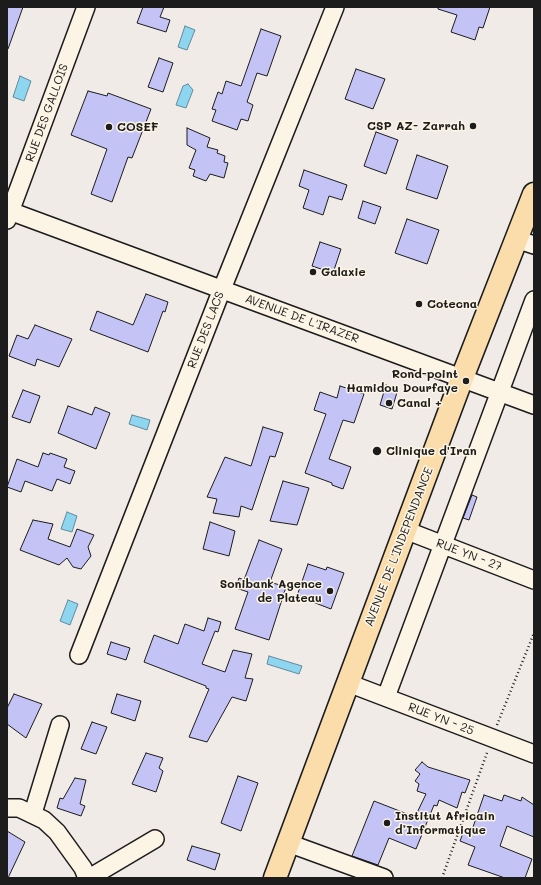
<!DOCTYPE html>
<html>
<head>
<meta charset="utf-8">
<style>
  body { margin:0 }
  #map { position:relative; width:541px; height:885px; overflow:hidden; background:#f1ebe8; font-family:Mali,sans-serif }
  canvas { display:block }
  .frame { position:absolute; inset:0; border:8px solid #1c1c1c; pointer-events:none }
</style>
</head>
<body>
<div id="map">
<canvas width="541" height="885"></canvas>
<div class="frame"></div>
</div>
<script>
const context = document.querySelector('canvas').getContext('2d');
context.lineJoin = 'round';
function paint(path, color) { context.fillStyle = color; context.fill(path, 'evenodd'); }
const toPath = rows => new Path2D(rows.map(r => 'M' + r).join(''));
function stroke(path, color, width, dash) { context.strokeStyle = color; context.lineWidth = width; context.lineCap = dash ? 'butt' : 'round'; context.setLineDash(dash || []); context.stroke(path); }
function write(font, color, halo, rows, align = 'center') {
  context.font = font + ' Mali,sans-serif'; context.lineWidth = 3; context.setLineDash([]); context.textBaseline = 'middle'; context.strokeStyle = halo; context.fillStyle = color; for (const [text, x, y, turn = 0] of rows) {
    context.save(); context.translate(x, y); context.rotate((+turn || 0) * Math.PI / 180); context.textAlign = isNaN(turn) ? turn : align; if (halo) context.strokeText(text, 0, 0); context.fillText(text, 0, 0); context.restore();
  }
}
const water = toPath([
  [185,26,195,30,187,50,178,47,185,26],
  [20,76,31,81,24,101,13,97,20,76],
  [188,84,193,90,186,108,176,105,183,86,188,84],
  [132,415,150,420,147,430,129,424,132,415],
  [67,512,77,516,72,532,61,529,67,512],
  [68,600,78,604,70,625,60,621,68,600],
  [269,656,302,666,299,674,267,664,269,656]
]);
paint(water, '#8ed5f0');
stroke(water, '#608b9b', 1);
const building = toPath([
  [7,7,23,7,8,49,7,49,7,7],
  [143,7,164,7,160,17,170,20,166,32,137,23,143,7],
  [438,7,490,7,483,28,479,27,475,40,451,32,457,15,438,9,438,7],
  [261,29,281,36,267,76,257,73,247,102,253,105,248,121,241,119,237,130,212,121,216,110,212,109,218,92,222,94,226,81,241,86,261,29],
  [159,58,173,63,163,92,148,87,159,58],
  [356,69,385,79,373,109,345,99,356,69],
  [88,91,107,96,108,93,151,109,132,158,128,157,112,202,91,194,107,149,71,135,88,91],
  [187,128,210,138,207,147,218,150,217,153,225,156,224,162,228,163,224,178,210,174,206,181,193,176,195,170,189,168,196,150,187,145,187,128],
  [376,132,398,140,386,174,364,166,376,132],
  [417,155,448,166,437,199,406,189,417,155],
  [304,170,347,185,342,200,329,196,323,215,303,208,309,190,299,186,304,170],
  [363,201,381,207,375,224,358,218,363,201],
  [407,219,439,230,427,264,395,253,407,219],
  [320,242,341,249,333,273,312,266,320,242],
  [146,294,168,302,165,312,163,311,148,352,90,330,97,311,133,325,146,294],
  [35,325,72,339,59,367,37,359,35,366,9,356,17,335,28,339,35,325],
  [386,385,398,389,392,409,380,405,386,385],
  [340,386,364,394,354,423,343,420,329,459,351,467,343,489,332,485,332,483,305,473,326,414,314,410,320,392,337,398,340,386],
  [23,390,40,396,30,423,12,417,23,390],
  [68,406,92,415,95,407,110,413,96,449,58,433,68,406],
  [263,427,283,433,275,457,270,456,252,510,241,506,239,517,213,513,217,499,207,497,225,457,251,466,263,427],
  [43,453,49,455,50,453,67,459,64,467,75,471,70,484,57,479,52,491,25,481,21,492,7,487,17,459,38,467,43,453],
  [283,481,309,488,297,525,270,521,283,481],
  [472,495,477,497,469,520,463,518,472,495],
  [33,520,53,524,48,539,70,547,77,529,94,535,88,547,91,556,81,569,73,567,67,558,59,565,20,550,33,520],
  [210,522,235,531,229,556,203,549,210,522],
  [259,540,282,549,270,582,286,587,269,640,235,629,248,592,236,588,239,578,244,580,259,540],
  [308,564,326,570,327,567,344,573,331,609,297,596,308,564],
  [208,618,221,622,218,632,215,631,202,664,225,672,233,650,252,654,245,678,253,679,246,701,232,697,207,742,189,737,209,689,206,688,206,686,144,662,154,635,178,644,185,624,204,631,208,618],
  [111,642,130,648,126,660,107,654,111,642],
  [14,694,42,704,26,738,7,724,7,708,14,694],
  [117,694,141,701,135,721,111,713,117,694],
  [92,722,107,727,96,754,81,749,92,722],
  [146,753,163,758,159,768,163,771,156,792,132,784,146,753],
  [422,762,428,767,470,780,465,793,462,792,457,808,439,800,437,806,434,805,416,849,389,838,378,865,352,856,374,801,415,817,426,794,417,791,419,784,415,781,420,774,415,770,422,762],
  [238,776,258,783,241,831,221,823,238,776],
  [75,778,86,780,80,804,85,806,81,816,57,808,60,798,63,799,75,778],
  [484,795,502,801,504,795,521,801,522,797,534,805,534,837,507,826,500,846,532,859,525,878,505,878,468,865,475,847,460,841,465,828,472,830,484,795],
  [7,831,25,842,8,878,7,878,7,831],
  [192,846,220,854,215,870,187,860,192,846]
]);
paint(building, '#c4c3f6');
stroke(building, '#1c1c1c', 1);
const minor = toPath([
  [7,210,534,405],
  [7,220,86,7],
  [516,239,534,245],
  [405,530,534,580],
  [79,655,222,289,335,7],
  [348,683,534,754],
  [386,697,534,300],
  [7,808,19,808,44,820,57,832,83,868,87,878],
  [33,813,60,725],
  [288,843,384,878],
  [89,878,155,839]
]);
const highway = toPath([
  [275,878,462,378,534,194]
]);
stroke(minor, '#1c1c1c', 20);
stroke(highway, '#1c1c1c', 25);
stroke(toPath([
  [497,725,534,633],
  [442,878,488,750]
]), '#1c1c1c', 2.5, [1, 3]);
stroke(minor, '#fcf5e5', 17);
stroke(highway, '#faddab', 22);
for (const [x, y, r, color] of [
  [473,126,4,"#1c1c1c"],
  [109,127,4,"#1c1c1c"],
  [313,272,4,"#1c1c1c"],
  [419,304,4,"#1c1c1c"],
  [466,381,4,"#1c1c1c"],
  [389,403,4,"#1c1c1c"],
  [377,451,5,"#1c1c1c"],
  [330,591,4,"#1c1c1c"],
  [387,823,4,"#1c1c1c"]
]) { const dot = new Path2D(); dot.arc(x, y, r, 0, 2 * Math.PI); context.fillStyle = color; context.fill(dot); stroke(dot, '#fcf5e5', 1.5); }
write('12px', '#1c1c1c', '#fcf5e5', [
  ["RUE DES GALLOIS",47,113,-70],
  ["AVENUE DE L'IRAZER",302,319,20],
  ["RUE DES LACS",206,330,-69],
  ["AVENUE DE L'INDEPENDANCE",399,547,-69],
  ["RUE YN - 27",469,555,21],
  ["RUE YN - 25",441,719,21]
]);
write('bold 12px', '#1c1c1c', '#fcf5e5', [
  ["CSP AZ- Zarrah",465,126,"right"],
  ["COSEF",117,127],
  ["Galaxie",321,272],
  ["Cotecna",427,304],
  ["Rond-point",458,374,"right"],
  ["Hamidou Dourfaye",458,388,"right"],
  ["Canal +",397,403],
  ["Clinique d'Iran",386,451],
  ["Sonibank Agence",322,584,"right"],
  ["de Plateau",322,598,"right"],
  ["Institut Africain",395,816],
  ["d’Informatique",395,830]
], 'left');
</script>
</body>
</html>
